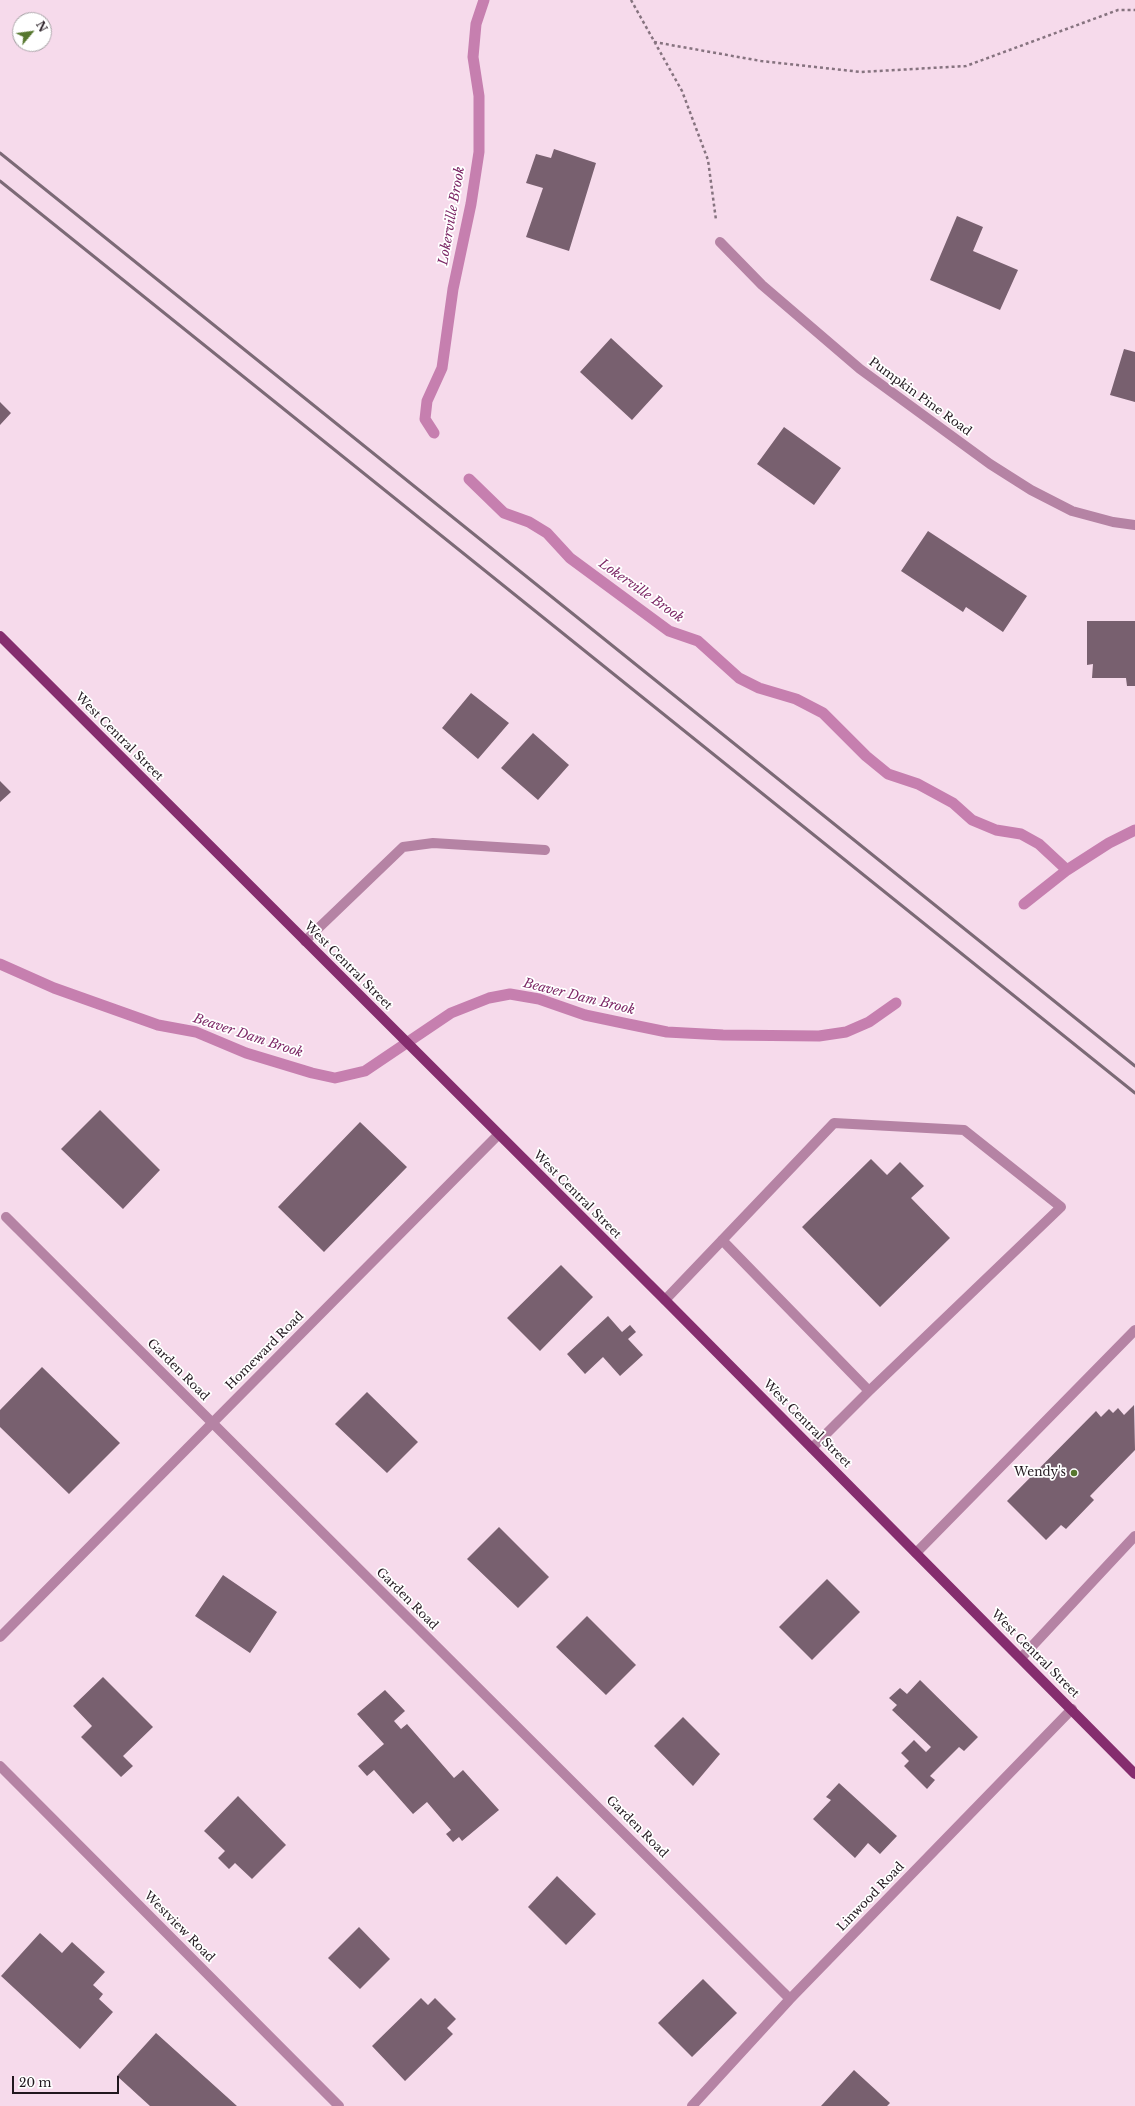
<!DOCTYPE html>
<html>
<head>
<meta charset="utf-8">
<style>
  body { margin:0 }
  #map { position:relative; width:1135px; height:2106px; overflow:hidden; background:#f6daeb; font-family:"Libre Baskerville",serif }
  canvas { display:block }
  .north { position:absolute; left:12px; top:12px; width:40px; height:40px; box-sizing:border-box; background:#fff; border:1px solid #a6a2a5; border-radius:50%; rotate:61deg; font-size:11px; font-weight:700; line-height:16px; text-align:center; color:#21171e }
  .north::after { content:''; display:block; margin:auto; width:14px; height:18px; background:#56772e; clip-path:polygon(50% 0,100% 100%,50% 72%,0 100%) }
  .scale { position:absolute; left:12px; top:2076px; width:107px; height:18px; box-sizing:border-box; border:2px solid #21171e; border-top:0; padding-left:5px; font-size:12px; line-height:14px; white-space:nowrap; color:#21171e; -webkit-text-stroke:3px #fff; paint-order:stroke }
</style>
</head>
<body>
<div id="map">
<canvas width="1135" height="2106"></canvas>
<div class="north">N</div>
<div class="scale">20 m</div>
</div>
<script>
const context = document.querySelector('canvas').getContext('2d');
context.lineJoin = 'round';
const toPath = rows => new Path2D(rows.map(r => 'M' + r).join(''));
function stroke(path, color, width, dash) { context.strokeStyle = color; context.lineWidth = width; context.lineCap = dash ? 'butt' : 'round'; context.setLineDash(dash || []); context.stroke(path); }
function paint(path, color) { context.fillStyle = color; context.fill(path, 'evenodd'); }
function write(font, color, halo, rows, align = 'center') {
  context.font = font + ' "Libre Baskerville",serif'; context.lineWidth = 3.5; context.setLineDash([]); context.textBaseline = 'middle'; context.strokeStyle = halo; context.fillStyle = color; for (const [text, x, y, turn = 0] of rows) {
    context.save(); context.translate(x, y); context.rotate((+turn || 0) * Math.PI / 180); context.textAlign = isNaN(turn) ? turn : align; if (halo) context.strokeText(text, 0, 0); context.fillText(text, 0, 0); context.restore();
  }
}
stroke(toPath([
  [434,433,425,419,427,401,442,368,453,289,471,204,479,152,479,96,473,57,476,24,484,0],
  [469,479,504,513,529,522,547,533,570,558,669,631,698,641,739,678,759,688,796,699,823,713,866,756,888,774,918,784,953,803,972,820,996,830,1021,834,1039,844,1067,870],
  [1024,904,1067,870,1109,843,1135,830],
  [0,964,54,988,158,1025,196,1032,246,1053,312,1073,335,1078,365,1071,451,1013,489,998,510,994,539,999,585,1015,623,1023,667,1032,723,1035,819,1036,846,1032,869,1022,896,1003]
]), '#c67faf', 11);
paint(toPath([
  [554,149,596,163,569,251,526,237,543,188,526,183,536,154,551,158],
  [957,216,983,227,973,251,1018,270,1000,310,930,280],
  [611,338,663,386,632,420,580,372],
  [1124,349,1135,352,1135,402,1110,395],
  [0,402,11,413,0,425],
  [784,427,841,468,814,505,757,464],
  [928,531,1027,596,1003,632,966,607,963,612,901,571],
  [1087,621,1135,621,1135,686,1127,686,1126,678,1092,678,1093,664,1087,665],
  [471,693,509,723,478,759,442,728],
  [533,733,569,765,538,800,501,768],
  [0,781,11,792,0,802],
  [100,1110,160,1170,123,1209,61,1149],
  [360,1122,407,1167,324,1252,278,1207],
  [871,1159,887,1175,900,1162,924,1186,911,1198,950,1238,880,1307,802,1227],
  [561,1265,593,1297,540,1351,507,1318],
  [608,1316,622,1332,630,1325,636,1332,628,1339,643,1355,620,1376,603,1357,585,1374,567,1354],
  [42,1367,120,1443,69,1494,0,1427,0,1410],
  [367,1392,418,1442,387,1473,335,1424],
  [1134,1405,1135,1450,1090,1496,1094,1500,1066,1529,1061,1525,1046,1540,1007,1501,1096,1411,1101,1417,1109,1409,1113,1413,1118,1408,1124,1415],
  [499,1527,549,1577,518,1608,467,1559],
  [223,1575,277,1612,250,1653,195,1616],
  [827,1579,860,1612,812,1660,779,1627],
  [587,1616,636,1665,606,1695,556,1647],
  [103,1677,153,1727,123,1756,133,1766,121,1777,81,1737,92,1726,73,1706],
  [920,1680,978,1737,964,1751,959,1747,930,1776,935,1780,927,1789,904,1766,909,1761,901,1753,914,1740,926,1752,931,1747,892,1710,897,1705,889,1698,900,1688,907,1694],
  [385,1690,405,1711,394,1721,401,1729,407,1724,454,1778,463,1770,499,1810,462,1841,459,1837,453,1842,446,1834,451,1830,427,1802,413,1814,374,1770,367,1776,358,1766,384,1744,357,1714],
  [683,1717,720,1754,693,1786,654,1746],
  [839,1783,897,1836,880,1854,868,1843,855,1858,813,1819,831,1800,826,1797],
  [238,1796,286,1845,252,1879,235,1863,229,1869,218,1858,225,1851,204,1831],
  [557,1876,596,1914,566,1945,528,1907],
  [359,1927,390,1959,360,1989,328,1958],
  [40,1933,62,1953,72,1942,105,1972,93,1985,103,1994,99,1999,113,2012,80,2049,1,1976],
  [703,1979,737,2013,692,2057,658,2023],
  [421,1998,428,2005,435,1998,456,2019,447,2028,453,2034,405,2081,372,2046],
  [156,2033,237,2106,150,2106,117,2076],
  [854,2070,890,2103,887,2106,821,2106]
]), '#78606f');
stroke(toPath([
  [631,0,682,91,708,160,716,220],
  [654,42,761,61,861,72,966,66,1118,10,1135,10]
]), '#86737f', 2.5, [3, 3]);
stroke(toPath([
  [720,242,762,285,860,369,990,464,1031,490,1072,511,1113,522,1135,525],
  [305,941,403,847,433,843,545,850],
  [6,1217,790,1999],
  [722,1240,869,1391],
  [665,1300,834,1123,964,1130,1061,1207,869,1391,812,1448],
  [916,1553,1135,1330],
  [0,1637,498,1135],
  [1021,1658,1135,1536],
  [0,1766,339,2106],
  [692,2106,790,1999,1072,1709]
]), '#b583a4', 10);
stroke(toPath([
  [0,636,665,1300,1135,1774]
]), '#852d6e', 10);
stroke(toPath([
  [0,153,1135,1066],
  [0,181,1135,1093]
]), '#7c6a76', 3);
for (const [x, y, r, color] of [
  [1074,1473,4,"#56772e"]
]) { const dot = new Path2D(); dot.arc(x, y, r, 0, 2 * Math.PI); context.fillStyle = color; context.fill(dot); stroke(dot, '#fff', 1.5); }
write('12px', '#21171e', '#fff', [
  ["Pumpkin Pine Road",920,397,36],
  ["West Central Street",119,737,45],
  ["West Central Street",348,966,45],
  ["West Central Street",577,1195,45],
  ["Homeward Road",265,1351,-45],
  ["Garden Road",178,1370,45],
  ["West Central Street",807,1424,45],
  ["Garden Road",407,1599,45],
  ["West Central Street",1035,1654,45],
  ["Garden Road",637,1827,45],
  ["Linwood Road",871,1897,-46],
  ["Westview Road",179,1927,45]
]);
write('12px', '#21171e', '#fff', [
  ["Wendy's",1066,1473]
], 'right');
write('italic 13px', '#7d2967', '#fff', [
  ["Lokerville Brook",452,216,-80],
  ["Lokerville Brook",641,591,35],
  ["Beaver Dam Brook",579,997,14],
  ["Beaver Dam Brook",248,1036,18]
]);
</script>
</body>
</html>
